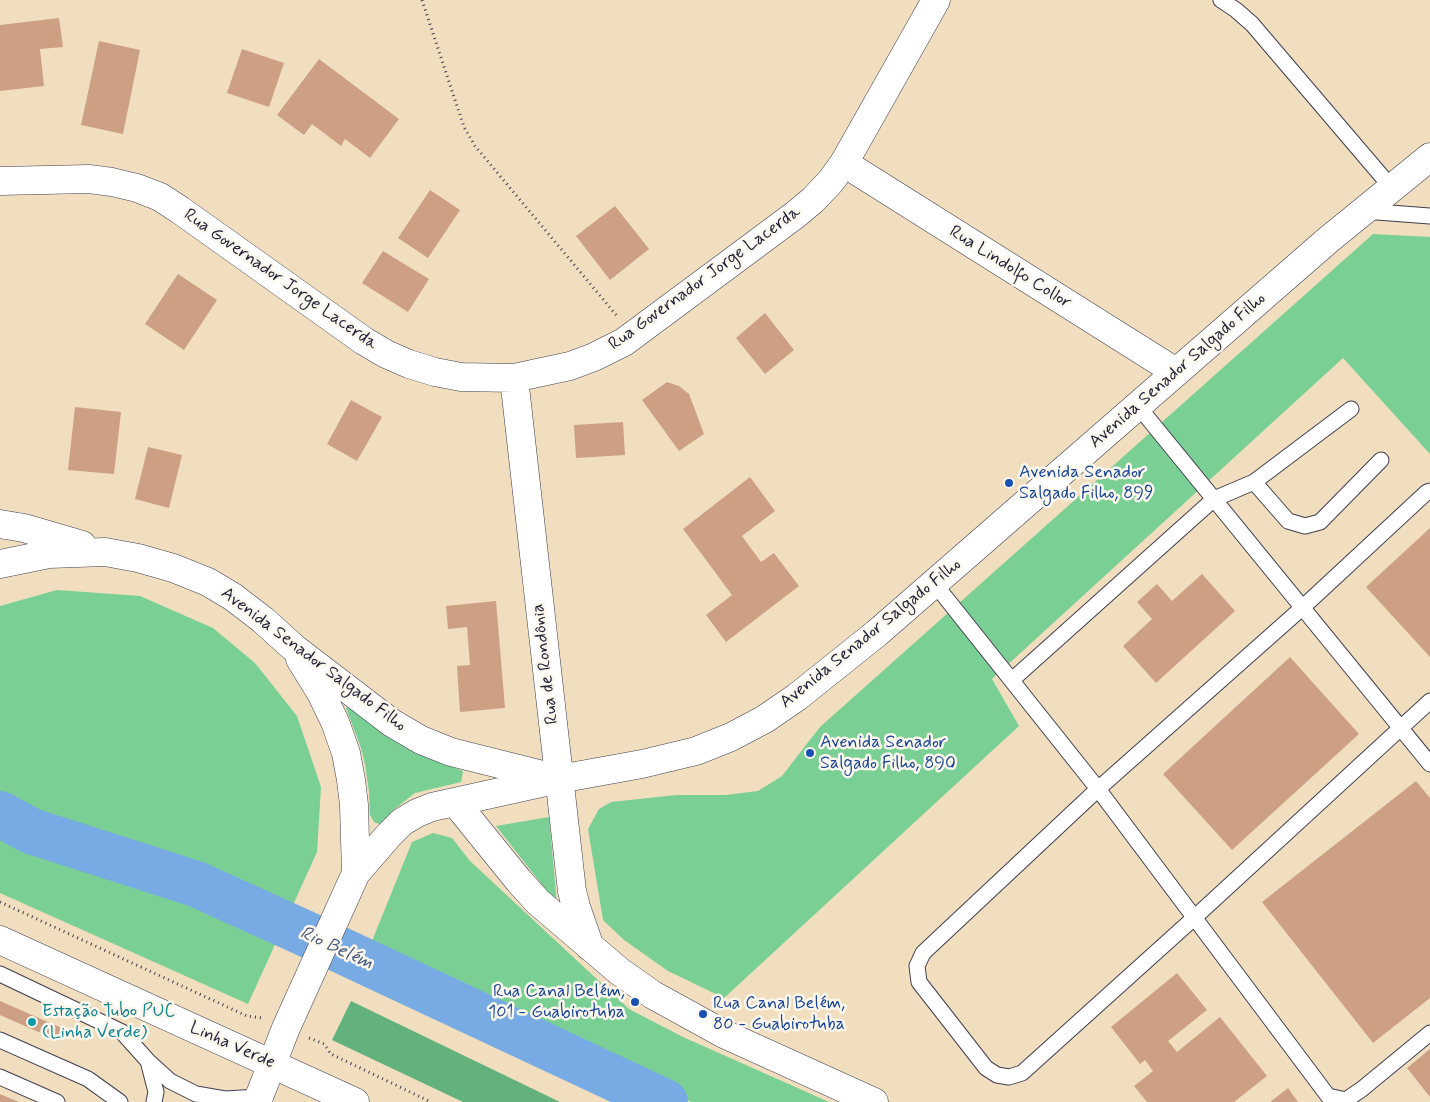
<!DOCTYPE html>
<html>
<head>
<meta charset="utf-8">
<style>
  body { margin:0 }
  canvas { display:block; background:#f0debf }
</style>
</head>
<body>
<canvas width="1430" height="1102"></canvas>
<script>
const context = document.querySelector('canvas').getContext('2d');
context.lineJoin = 'round';
function paint(path, color) { context.fillStyle = color; context.fill(path, 'evenodd'); }
const toPath = rows => new Path2D(rows.map(r => 'M' + r).join(''));
function stroke(path, color, width, dash) { context.strokeStyle = color; context.lineWidth = width; context.lineCap = dash ? 'butt' : 'round'; context.setLineDash(dash || []); context.stroke(path); }
function write(font, color, halo, rows, align = 'center') {
  context.font = font + ' Mynerve,sans-serif'; context.lineWidth = 5; context.setLineDash([]); context.textBaseline = 'middle'; context.strokeStyle = halo; context.fillStyle = color; for (const [text, x, y, turn = 0] of rows) {
    context.save(); context.translate(x, y); context.rotate((+turn || 0) * Math.PI / 180); context.textAlign = isNaN(turn) ? turn : align; if (halo) context.strokeText(text, 0, 0); context.fillText(text, 0, 0); context.restore();
  }
}
paint(toPath([
  [1373,234,1430,237,1430,454,1343,358,992,679,1019,726,724,998,668,971,624,940,603,920,588,829,599,809,611,802,676,795,726,795,758,791,782,776,820,727],
  [57,590,140,596,213,628,255,663,297,716,321,787,317,852,248,1004,0,893,0,606],
  [352,705,426,757,463,771,461,782,415,793,392,811,382,825,374,822,370,815,369,792,365,764,361,748,346,708],
  [549,817,557,904,496,826],
  [433,833,452,838,470,861,629,1009,683,1037,829,1102,691,1102,657,1086,372,941,412,842]
]), '#7ad094');
paint(toPath([
  [351,1001,560,1102,463,1102,332,1040]
]), '#63b27e');
stroke(toPath([
  [0,814,31,831,196,884,302,932,665,1102]
]), '#78abe4', 46);
paint(toPath([
  [59,18,63,47,40,49,44,86,0,91,0,25],
  [99,41,140,50,123,134,81,125],
  [242,49,284,63,269,107,227,93],
  [319,59,399,119,370,158,345,139,341,146,312,124,304,135,277,115],
  [430,190,460,210,428,258,398,238],
  [615,206,649,249,610,280,576,236],
  [383,251,429,279,408,312,362,283],
  [178,274,217,300,184,350,145,324],
  [765,313,794,350,765,374,736,338],
  [667,382,679,386,689,394,704,434,679,451,642,400],
  [351,400,382,417,357,461,327,444],
  [75,407,121,412,114,474,68,470],
  [623,422,625,455,576,458,574,425],
  [148,447,182,455,169,508,135,499],
  [750,477,775,511,742,536,761,562,774,553,799,586,726,642,706,615,732,595,683,529],
  [1430,528,1430,657,1366,587],
  [1202,574,1235,611,1156,683,1123,646,1152,619,1137,602,1157,584,1172,601],
  [496,601,505,708,460,712,457,666,470,665,467,627,448,629,446,606],
  [1290,657,1359,734,1232,850,1163,774],
  [1416,781,1430,798,1430,998,1373,1043,1262,902],
  [1177,973,1207,1010,1168,1041,1177,1052,1220,1017,1267,1076,1234,1102,1147,1102,1134,1086,1153,1071,1145,1060,1140,1064,1111,1027],
  [0,1001,64,1029,59,1041,0,1015],
  [1430,1049,1430,1097,1407,1068],
  [1288,1088,1298,1102,1270,1102],
  [0,1094,19,1102,0,1102]
]), '#cda084');
const lane = toPath([
  [1221,0,1236,10,1252,24,1391,187],
  [1364,211,1430,216],
  [1138,406,1430,764],
  [1254,482,1288,521,1305,526,1320,522,1381,460],
  [1430,491,1427,492,1302,608,1098,789,923,953,917,966,919,982,986,1068,997,1075,1009,1077,1022,1073,1194,918,1430,701],
  [934,583,1098,789,1328,1096,1346,1100,1362,1089,1430,1033],
  [1012,680,1214,499,1254,482,1351,409],
  [0,974,122,1032,148,1061,170,1081,196,1094,225,1099,259,1097],
  [0,1040,88,1079,120,1102],
  [148,1061,156,1092,154,1102],
  [0,1077,57,1102]
]);
const street = toPath([
  [844,163,1176,372]
]);
const secondary = toPath([
  [0,181,89,179,112,182,137,188,160,197,180,210,364,341,386,354,409,364,435,372,461,377,514,378,570,366,594,357,624,342,795,215,813,200,831,181,844,163,936,0],
  [514,378,572,891,576,907,590,947],
  [0,524,24,528,82,545],
  [0,564,49,554,105,552,138,558,173,568,208,582,233,597,263,620,294,648,392,723,421,740,451,752,551,777],
  [300,659,321,693,335,722,346,753,351,780,354,805,356,873],
  [455,802,519,881,538,902,619,971,653,995,724,1034,874,1102],
  [257,1102,286,1028,356,873,388,836,402,822,417,813,432,807,559,779,642,764,696,751,731,737,765,719,797,697,877,633,1328,240,1430,157]
]);
const highway = toPath([
  [0,940,355,1102]
]);
stroke(lane, '#413e4f', 17);
stroke(street, '#413e4f', 29);
stroke(secondary, '#413e4f', 29);
stroke(highway, '#413e4f', 29);
stroke(toPath([
  [422,0,455,100,464,127,475,146,617,316],
  [0,902,247,1016,262,1018],
  [309,1038,324,1044,331,1054,431,1102]
]), '#413e4f', 3, [1, 4]);
stroke(lane, '#fff', 15);
stroke(street, '#fff', 28);
stroke(secondary, '#fff', 28);
stroke(highway, '#fff', 28);
for (const [x, y, r, color] of [
  [1009,483,5,"#1a4fb4"],
  [810,753,5,"#1a4fb4"],
  [635,1002,5,"#1a4fb4"],
  [703,1014,5,"#1a4fb4"],
  [32,1022,5,"#0f9aa8"]
]) { const dot = new Path2D(); dot.arc(x, y, r, 0, 2 * Math.PI); context.fillStyle = color; context.fill(dot); stroke(dot, '#fbf7ec', 2); }
write('18px', '#22223b', '#fbf7ec', [
  ["Rua Lindolfo Collor",1010,268,32],
  ["Rua Governador Jorge Lacerda",705,279,-36],
  ["Rua Governador Jorge Lacerda",280,280,35],
  ["Avenida Senador Salgado Filho",1178,371,-41],
  ["Avenida Senador Salgado Filho",871,634,-39],
  ["Avenida Senador Salgado Filho",313,660,37],
  ["Rua de Rondônia",546,664,-97],
  ["Linha Verde",232,1046,24]
]);
write('18px', '#164399', '#fbf7ec', [
  ["Avenida Senador",1019,473],
  ["Salgado Filho, 899",1019,494],
  ["Avenida Senador",820,743],
  ["Salgado Filho, 890",820,764],
  ["Rua Canal Belém,",625,992,"right"],
  ["101 - Guabirotuba",625,1013,"right"],
  ["Rua Canal Belém,",713,1004],
  ["80 - Guabirotuba",713,1025]
], 'left');
write('18px', '#0d838f', '#fbf7ec', [
  ["Estação Tubo PUC",42,1012],
  ["(Linha Verde)",42,1033]
], 'left');
write('italic 19px', '#44597f', '#fbf7ec', [
  ["Rio Belém",336,949,25]
]);
</script>
</body>
</html>
